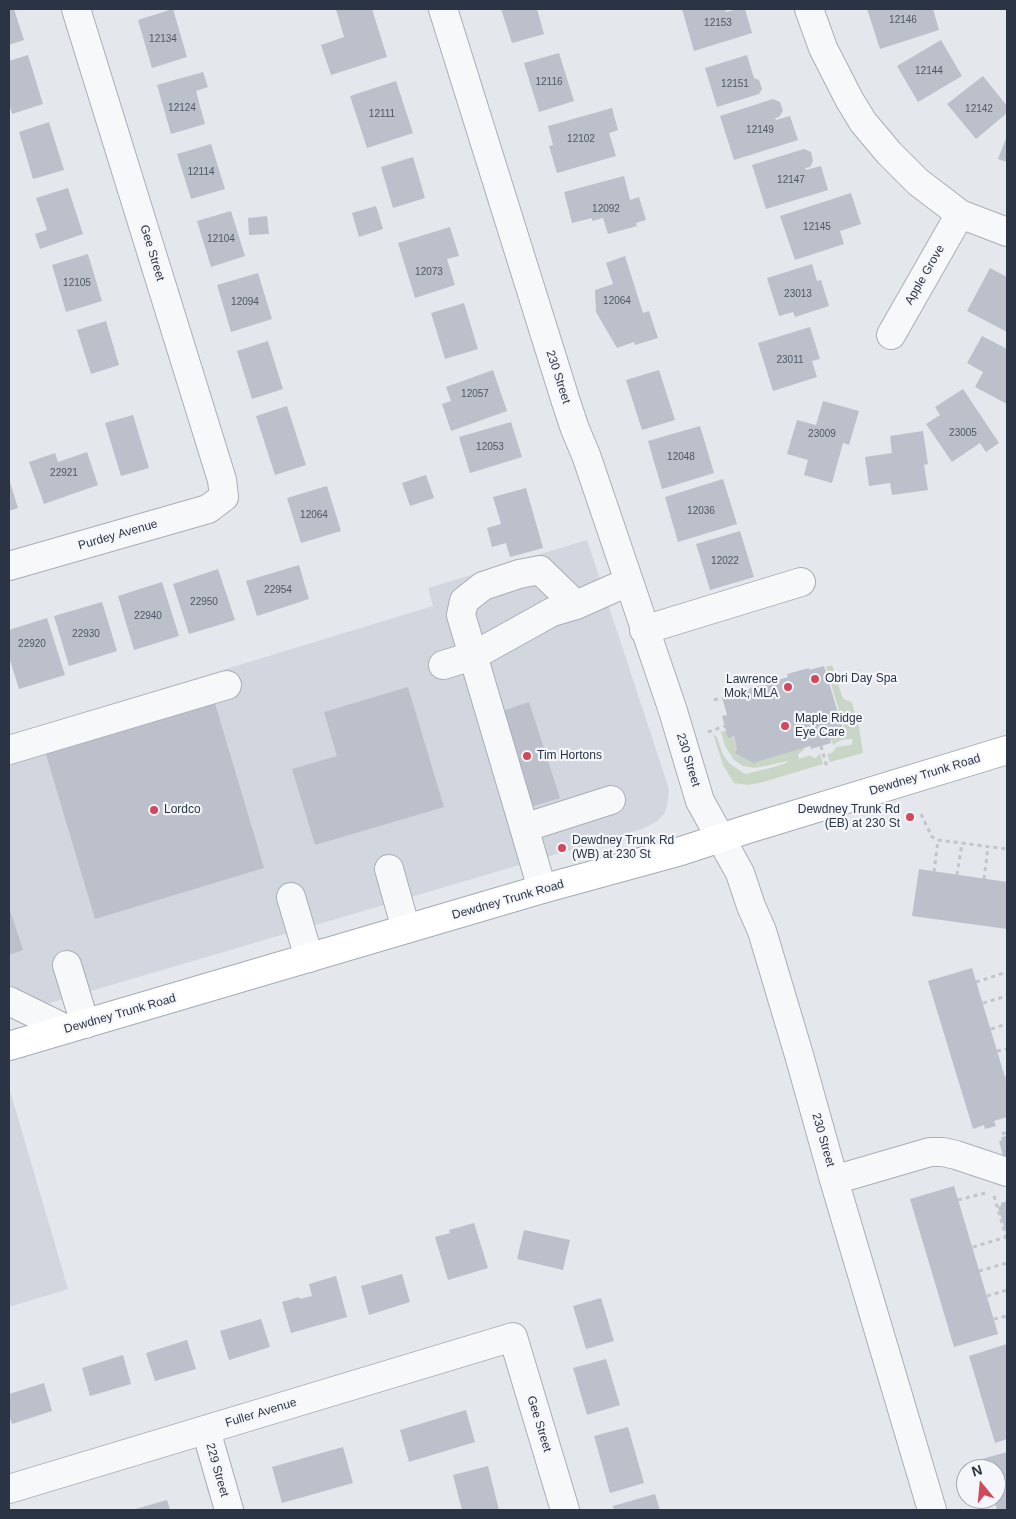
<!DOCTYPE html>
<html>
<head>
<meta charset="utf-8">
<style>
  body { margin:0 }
  #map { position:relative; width:1016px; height:1519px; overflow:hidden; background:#e4e7ec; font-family:Helvetica,sans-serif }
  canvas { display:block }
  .frame { position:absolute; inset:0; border:10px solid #2b3445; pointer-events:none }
  .north { position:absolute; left:956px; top:1459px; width:50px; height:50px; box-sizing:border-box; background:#f4f6f9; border:1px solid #a4a8b1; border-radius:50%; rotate:343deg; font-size:14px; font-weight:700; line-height:20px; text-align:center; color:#2b3445 }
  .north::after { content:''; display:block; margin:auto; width:18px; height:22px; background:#d1495b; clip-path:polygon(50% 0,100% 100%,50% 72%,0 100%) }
</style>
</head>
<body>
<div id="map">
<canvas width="1016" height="1519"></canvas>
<div class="frame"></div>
<div class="north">N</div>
</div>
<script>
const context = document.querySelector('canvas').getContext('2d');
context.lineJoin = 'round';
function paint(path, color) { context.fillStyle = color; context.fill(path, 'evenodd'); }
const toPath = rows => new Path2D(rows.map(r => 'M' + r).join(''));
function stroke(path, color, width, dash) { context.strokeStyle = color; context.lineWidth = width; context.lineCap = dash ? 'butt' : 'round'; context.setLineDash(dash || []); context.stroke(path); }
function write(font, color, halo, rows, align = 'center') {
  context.font = font + ' Helvetica,sans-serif'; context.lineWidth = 4.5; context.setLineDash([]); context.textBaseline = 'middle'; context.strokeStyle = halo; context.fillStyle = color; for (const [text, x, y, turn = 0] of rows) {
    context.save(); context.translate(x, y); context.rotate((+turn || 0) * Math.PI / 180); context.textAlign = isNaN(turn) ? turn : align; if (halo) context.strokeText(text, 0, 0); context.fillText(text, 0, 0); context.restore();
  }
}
paint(toPath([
  [587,540,667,783,669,791,667,806,664,814,656,822,642,829,9,1015,9,735,433,606,428,588],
  [9,1087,68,1289,9,1307]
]), '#d2d6de');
paint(toPath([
  [832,665,842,696,845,700,850,701,852,703,859,727,863,753,830,762,827,754,832,753,837,747,851,745,853,741,852,739,849,739,841,740,833,745,831,739,846,734,826,667],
  [731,729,738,751,804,747,804,750,798,754,799,759,811,755,812,757,816,758,820,753,823,764,760,783,747,785,734,783,723,765,713,734,717,737,723,755,729,763,743,773,746,774,774,767,786,763,788,761,755,768,743,766,734,760,725,746,721,732]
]), '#c9d6c5');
paint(toPath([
  [9,9,14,9,24,40,9,45],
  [173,9,187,57,152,68,138,20],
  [336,9,372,9,387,57,331,75,321,45,344,37],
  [501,9,537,9,544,34,512,43],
  [682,9,725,9,726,12,738,9,745,9,752,33,694,51],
  [867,9,933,9,939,30,880,49],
  [941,40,962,76,918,102,897,66],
  [559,53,574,101,539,112,524,63],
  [28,55,43,104,12,114,9,103,9,61],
  [747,55,754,78,759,80,762,89,759,94,717,107,705,68],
  [203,72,208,87,196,91,205,124,171,134,157,85],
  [983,76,1007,106,1007,113,976,139,947,104],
  [396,81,413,133,367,148,350,96],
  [773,99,780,102,783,111,779,117,775,118,776,120,790,116,798,140,734,160,720,116],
  [612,108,618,130,609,133,616,156,557,173,549,146,553,145,548,126],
  [49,122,64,170,33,179,19,132],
  [1007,136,1007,162,998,159],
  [211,144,225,189,191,199,177,154],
  [804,149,811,152,813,161,810,167,805,168,806,170,821,166,828,190,766,209,752,165],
  [413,157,425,198,393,208,381,167],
  [624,176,630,200,639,197,646,220,636,223,637,226,608,234,603,218,592,221,592,218,572,223,564,192],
  [68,188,83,234,40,249,35,234,47,230,36,198],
  [851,193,861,224,840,231,844,244,795,260,780,216],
  [376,206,383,229,359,237,352,213],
  [231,211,245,256,211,267,197,221],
  [267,216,269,234,249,235,248,218],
  [450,227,459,256,447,259,455,285,415,298,398,243],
  [88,254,102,301,66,312,52,265],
  [625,256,643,313,649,311,658,338,635,345,634,342,617,348,596,312,595,290,613,284,606,263],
  [812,264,817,281,821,280,829,306,795,317,793,312,779,316,767,278],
  [990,268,1007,277,1007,332,967,311],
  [258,273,272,319,231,332,217,285],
  [464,303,478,349,445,359,431,313],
  [106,321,119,365,91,374,77,330],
  [810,327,820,359,812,361,817,377,773,391,758,343],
  [982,336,1007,349,1007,404,975,387,983,372,967,363],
  [268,341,283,389,252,399,237,351],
  [493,370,507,411,451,431,442,404,451,401,446,387],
  [659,370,675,420,642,430,626,380],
  [963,389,999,443,986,452,980,443,952,462,926,424,940,415,935,407],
  [823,401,859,411,849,445,843,443,832,483,804,475,808,460,787,454,797,420,816,425],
  [287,406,306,465,275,475,256,416],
  [133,415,149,468,121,476,105,423],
  [511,422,522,457,470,473,459,437],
  [700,426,714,473,662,489,648,441],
  [923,431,928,464,924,465,928,490,892,495,890,483,869,486,865,457,892,453,890,436],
  [87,452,98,485,44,504,29,462,55,453,58,462],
  [426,475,434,498,410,506,402,483],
  [9,479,18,508,9,511],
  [723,479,737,524,678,542,665,497],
  [327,486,341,531,301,543,287,498],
  [526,488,543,548,510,557,506,543,492,547,487,528,501,524,493,497],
  [740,531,754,577,710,590,696,544],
  [299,565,309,599,257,616,246,581],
  [218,569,235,620,189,634,173,584],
  [162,582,179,636,134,650,118,596],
  [102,602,117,651,69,666,54,616],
  [47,618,65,675,19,689,9,657,9,630],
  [824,666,845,736,830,740,831,743,811,749,810,746,756,762,755,764,735,753,737,750,734,736,728,738,722,716,727,715,722,697,788,677,787,674,809,668,809,670],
  [408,687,444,807,315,845,292,769,337,756,324,712],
  [214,700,264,868,95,919,45,751],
  [529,702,560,798,524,809,494,714],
  [919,869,1007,882,1007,929,912,916],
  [9,908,23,950,9,955],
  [972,968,1007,1084,1007,1117,994,1121,996,1126,985,1129,984,1125,973,1129,928,981],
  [1007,1136,1007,1158,1004,1159,999,1141,1002,1140,1001,1137],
  [954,1186,998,1334,954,1347,910,1199],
  [1007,1201,1007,1236,998,1207,1001,1206,1001,1203],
  [474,1223,488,1268,448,1280,435,1237,450,1233,449,1230],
  [524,1230,570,1240,563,1270,517,1259],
  [402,1274,410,1302,369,1315,361,1286],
  [336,1276,347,1317,291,1333,282,1302,299,1297,300,1299,312,1296,309,1284],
  [601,1298,614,1341,586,1349,573,1306],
  [261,1319,270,1347,229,1360,220,1331],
  [187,1340,196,1369,155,1381,146,1353],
  [1007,1344,1007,1439,995,1443,969,1356],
  [123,1355,131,1384,90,1396,82,1368],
  [606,1359,620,1405,587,1415,573,1368],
  [44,1383,52,1411,12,1424,9,1415,9,1394],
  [466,1410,475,1442,409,1462,400,1430],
  [628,1427,644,1483,610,1493,594,1436],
  [343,1447,353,1483,282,1503,272,1467],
  [1007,1452,1007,1510,997,1510,994,1499,996,1499,996,1469,976,1469,975,1466,984,1463,982,1459],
  [488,1466,499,1510,462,1510,453,1475],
  [655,1494,660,1510,614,1510,613,1506],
  [167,1500,170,1510,132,1510]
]), '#bbc0ca');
const minor = toPath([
  [443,9,566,402,575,429,586,455,673,711,700,801,740,873,751,906,762,931,799,1055,834,1180,932,1510],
  [809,9,823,48,849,99,863,122,889,153,918,182,960,214,1007,232],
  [891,335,960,214],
  [9,566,208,509,224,497,222,480,76,9],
  [576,605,540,570,519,574,483,586,464,601,461,615,523,824,533,825,611,800],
  [644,630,801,582],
  [443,665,473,656,552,612,576,605,628,582],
  [9,750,227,685],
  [523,824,542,889],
  [389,869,406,929],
  [291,897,309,958],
  [67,965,85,1024],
  [9,1001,66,1029],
  [834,1180,930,1152,943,1152,956,1155,1007,1172],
  [206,1430,229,1510],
  [9,1489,513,1337,565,1510]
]);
const major = toPath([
  [9,1046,542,889,681,851,748,829,1007,750]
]);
stroke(minor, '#a9aeb7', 30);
stroke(major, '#a3abb8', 30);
stroke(toPath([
  [714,700,722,698],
  [708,732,725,726],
  [821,746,827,767],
  [921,814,932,837,938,840,1007,849],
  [934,872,938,840],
  [957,875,962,843],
  [984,879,988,847],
  [976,982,1007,972],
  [983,1003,1007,996],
  [991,1029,1007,1024],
  [997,1051,1007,1049],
  [1005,1078,1007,1077],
  [1002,1134,1007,1132],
  [994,1196,1007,1240],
  [958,1200,985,1193],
  [973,1247,1006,1237],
  [979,1271,1007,1263],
  [987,1296,1007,1290],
  [994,1319,1007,1316]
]), '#c2c5cb', 3, [4, 4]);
stroke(minor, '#f7f8fa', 28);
stroke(major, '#fff', 28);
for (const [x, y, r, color] of [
  [815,679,5,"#d1495b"],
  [788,687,5,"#d1495b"],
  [785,726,5,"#d1495b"],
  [527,756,5,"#d1495b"],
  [154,810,5,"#d1495b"],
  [910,817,5,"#d1495b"],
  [562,848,5,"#d1495b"]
]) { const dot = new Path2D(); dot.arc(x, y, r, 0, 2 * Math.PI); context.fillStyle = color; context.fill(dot); stroke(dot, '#f4f6f9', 2); }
write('10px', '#4f5766', null, [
  ["12146",903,20],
  ["12153",718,23],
  ["12134",163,39],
  ["12144",929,71],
  ["12116",549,82],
  ["12151",735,84],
  ["12124",182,108],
  ["12142",979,109],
  ["12111",382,114],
  ["12149",760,130],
  ["12102",581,139],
  ["12114",201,172],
  ["12147",791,180],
  ["12092",606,209],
  ["12145",817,227],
  ["12104",221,239],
  ["12073",429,272],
  ["12105",77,283],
  ["23013",798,294],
  ["12064",617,301],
  ["12094",245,302],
  ["23011",790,360],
  ["12057",475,394],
  ["23005",963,433],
  ["23009",822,434],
  ["12053",490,447],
  ["12048",681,457],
  ["22921",64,473],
  ["12036",701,511],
  ["12064",314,515],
  ["12022",725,561],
  ["22954",278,590],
  ["22950",204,602],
  ["22940",148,616],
  ["22930",86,634],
  ["22920",32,644]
]);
write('12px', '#2b3445', '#f4f6f9', [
  ["Gee Street",152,253,73],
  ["Apple Grove",925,275,-60],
  ["230 Street",558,377,72],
  ["Purdey Avenue",118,535,-16],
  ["230 Street",688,760,73],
  ["Dewdney Trunk Road",925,775,-17],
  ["Dewdney Trunk Road",508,900,-16],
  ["Dewdney Trunk Road",120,1014,-16],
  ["230 Street",823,1140,74],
  ["Fuller Avenue",261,1413,-17],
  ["Gee Street",539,1424,73],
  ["229 Street",217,1470,74]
]);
write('12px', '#2b3445', '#f4f6f9', [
  ["Obri Day Spa",825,679],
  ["Lawrence",778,680,"right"],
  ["Mok, MLA",778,694,"right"],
  ["Maple Ridge",795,719],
  ["Eye Care",795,733],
  ["Tim Hortons",537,756],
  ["Lordco",164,810],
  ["Dewdney Trunk Rd",900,810,"right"],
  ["(EB) at 230 St",900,824,"right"],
  ["Dewdney Trunk Rd",572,841],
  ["(WB) at 230 St",572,855]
], 'left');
</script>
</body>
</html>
